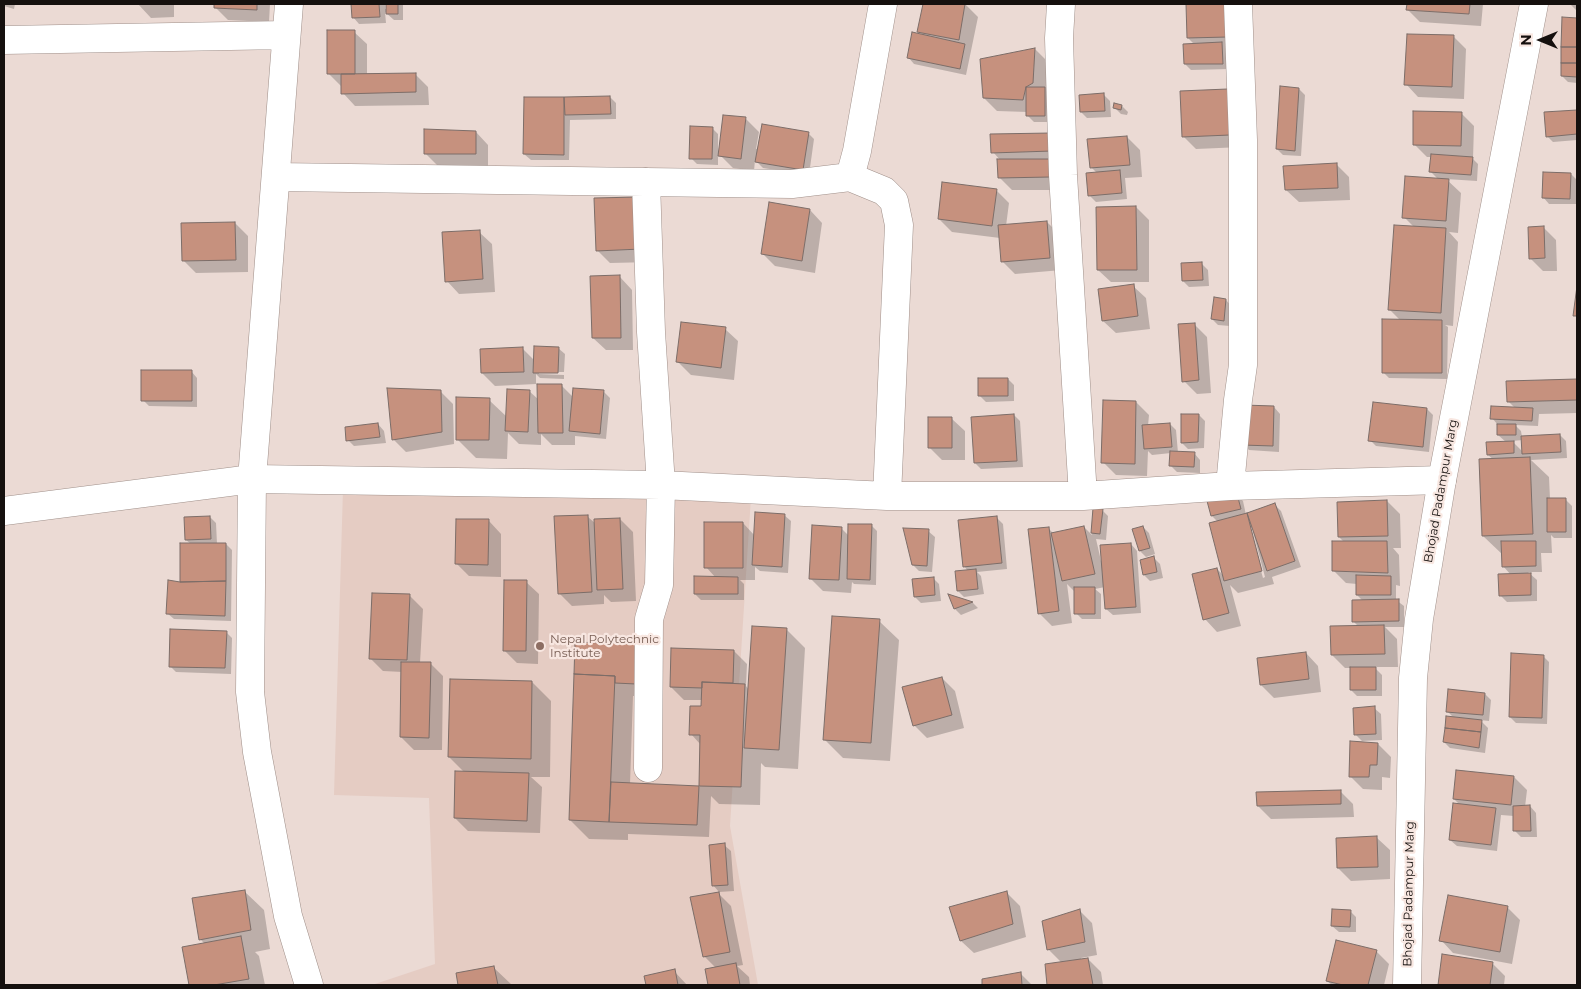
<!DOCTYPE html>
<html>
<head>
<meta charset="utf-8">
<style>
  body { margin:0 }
  #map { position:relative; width:1581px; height:989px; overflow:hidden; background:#ebdad4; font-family:Montserrat,sans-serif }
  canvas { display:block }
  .frame { position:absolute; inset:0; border:5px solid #15100e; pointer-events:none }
  .north { position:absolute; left:1516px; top:15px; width:50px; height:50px; -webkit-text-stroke:4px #f8e7e1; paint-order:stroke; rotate:270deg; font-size:14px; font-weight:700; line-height:20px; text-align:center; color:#15100e }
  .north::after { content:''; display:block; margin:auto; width:18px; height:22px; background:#15100e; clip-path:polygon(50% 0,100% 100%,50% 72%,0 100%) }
</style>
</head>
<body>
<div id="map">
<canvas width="1581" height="989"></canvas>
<div class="frame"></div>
<div class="north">N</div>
</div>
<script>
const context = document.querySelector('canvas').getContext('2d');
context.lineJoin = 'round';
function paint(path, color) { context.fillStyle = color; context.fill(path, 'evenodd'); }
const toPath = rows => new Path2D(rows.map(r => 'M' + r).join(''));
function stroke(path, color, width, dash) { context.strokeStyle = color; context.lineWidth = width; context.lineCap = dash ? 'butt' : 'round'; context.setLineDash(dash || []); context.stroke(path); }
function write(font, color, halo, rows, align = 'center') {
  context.font = font + ' Montserrat,sans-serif'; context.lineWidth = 4.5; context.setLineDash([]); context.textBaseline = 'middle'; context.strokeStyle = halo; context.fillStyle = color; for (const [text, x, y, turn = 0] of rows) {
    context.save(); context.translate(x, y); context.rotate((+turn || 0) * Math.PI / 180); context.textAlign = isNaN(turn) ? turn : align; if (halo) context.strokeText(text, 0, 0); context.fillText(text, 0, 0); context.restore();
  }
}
paint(toPath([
  [343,489,751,497,730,826,758,985,372,985,435,964,429,798,334,795]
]), '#e5ccc3');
paint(toPath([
  [4,4,15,4,14,9,4,6],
  [138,4,174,4,174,17,151,18],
  [215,4,270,4,269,22,228,20,215,7],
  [352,4,385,4,385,9,387,9,387,4,403,4,403,20,394,20,385,12,386,23,359,24,353,17],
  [924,4,965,4,978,17,966,75,914,64,908,57,923,36,919,32],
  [1227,4,1229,69,1191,70,1185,64,1195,45,1188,38,1187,5],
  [1408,4,1483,4,1481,26,1420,22,1407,9],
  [1570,4,1577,4,1577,11],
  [1563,18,1577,19,1577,83,1568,82,1562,76],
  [354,32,367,44,367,75,415,74,428,87,429,105,355,106,343,93,341,86,328,73],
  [1454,37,1466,49,1464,99,1418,97,1406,84],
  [1035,49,1048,62,1046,90,1050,94,1050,122,1034,122,1028,116,1028,112,997,111,984,98],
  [1299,89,1305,95,1301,156,1283,155,1277,149],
  [1228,91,1242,147,1196,149,1183,136],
  [1104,95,1110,101,1111,117,1087,118,1081,112],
  [610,97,616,103,616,119,570,120,569,160,531,160,524,154,525,98],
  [1122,106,1128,112,1127,115,1121,114,1115,108],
  [1577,111,1577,140,1553,142,1547,136,1545,114],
  [1461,113,1474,126,1473,159,1478,164,1477,181,1446,179,1461,193,1458,233,1449,232,1458,242,1453,326,1445,325,1448,327,1447,379,1389,378,1383,372,1401,321,1390,310,1414,227,1404,217,1438,179,1431,172,1432,157,1427,157,1414,144],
  [746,119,759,132,756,149,808,133,814,139,809,175,763,168,755,160,754,171,733,168,718,153,718,165,697,164,691,158,712,128,718,134,718,153,720,153],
  [476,132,488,145,488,167,438,166,425,153],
  [1051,134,1063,190,1012,190,999,177,1001,161,993,152],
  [1127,137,1140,150,1142,177,1125,178,1127,199,1096,202,1090,196,1097,173,1091,167],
  [1336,164,1349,177,1350,200,1299,202,1286,190],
  [1571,174,1577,180,1576,204,1549,204,1543,197],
  [996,190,1009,203,1006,226,1047,222,1060,235,1062,270,1015,274,1002,261,1000,238,952,232,939,219],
  [595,200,653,262,610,263,597,250],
  [1136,207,1149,220,1149,282,1111,282,1098,270],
  [810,210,822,223,815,273,775,266,762,253],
  [235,223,248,236,248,272,196,273,183,260],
  [1543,227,1556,240,1557,271,1543,271,1530,258],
  [479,232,492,244,495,292,459,294,447,281],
  [1202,264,1208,270,1209,286,1189,287,1183,281],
  [620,277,632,290,633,350,606,350,593,338],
  [1133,286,1146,298,1150,329,1116,333,1103,321],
  [1226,300,1232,307,1230,326,1218,325,1212,319],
  [1194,324,1207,337,1211,393,1197,394,1184,381],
  [725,329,738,341,734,380,691,375,678,362],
  [558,348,565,354,564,372,539,372,539,374,564,375,564,379,540,378,536,374,536,384,495,386,482,373,523,349,535,361],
  [191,371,197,378,197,407,149,406,143,400],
  [1008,379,1014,385,1014,401,986,402,980,396],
  [1577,380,1577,413,1539,414,1538,426,1515,425,1521,431,1522,437,1560,435,1566,441,1567,458,1531,460,1549,477,1550,499,1565,499,1572,506,1572,538,1554,538,1551,535,1552,553,1541,553,1542,572,1528,572,1537,580,1537,601,1507,602,1501,596,1511,575,1503,566,1503,555,1483,536,1494,460,1488,455,1506,442,1498,435,1498,425,1492,418,1515,408,1508,401,1508,382],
  [1523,440,1523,452,1512,441],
  [561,385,573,397,604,392,610,398,606,439,575,436,575,445,552,445,541,434,541,445,519,444,508,433,507,459,476,458,457,439,489,400,507,417,529,391,539,400],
  [440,391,453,404,454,444,406,452,393,439],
  [1136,402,1149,415,1148,426,1170,424,1176,430,1178,453,1194,453,1200,460,1200,473,1177,472,1171,466,1171,453,1152,455,1148,451,1147,476,1116,475,1103,462],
  [1274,407,1280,414,1279,452,1249,450,1243,444],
  [1427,409,1433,415,1429,452,1376,446,1370,440],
  [1014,415,1020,421,1023,467,981,469,975,463],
  [1182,415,1199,415,1205,421,1204,448,1188,449,1182,443],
  [952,419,965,431,965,460,942,460,929,447],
  [378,424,384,431,386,443,354,446,348,440],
  [1237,495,1243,501,1246,515,1275,505,1281,511,1301,567,1272,577,1274,584,1238,593,1230,585,1241,626,1217,632,1205,619,1217,569,1225,577,1218,522,1212,516,1209,502],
  [1249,528,1252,528,1265,577,1263,578],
  [1387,501,1400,514,1401,548,1393,548,1399,555,1400,586,1396,585,1396,600,1404,606,1404,627,1385,627,1397,639,1398,667,1374,667,1382,675,1382,696,1357,696,1351,690,1351,668,1345,668,1332,655,1359,627,1353,621,1363,601,1357,595,1357,584,1346,583,1333,570,1344,542,1339,537],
  [1095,509,1102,510,1108,516,1106,540,1096,539,1101,561,1131,544,1137,551,1141,613,1113,615,1106,609,1105,587,1095,589,1101,594,1101,619,1082,619,1076,613,1076,593,1067,584,1072,623,1052,626,1039,613,1048,528,1054,534,1084,527,1092,535],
  [784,515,791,521,788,573,760,571,755,567,755,580,740,580,744,584,744,600,701,600,695,594,716,578,706,567,743,523,755,536],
  [210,517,216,523,217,544,226,544,232,550,231,621,174,619,167,613,181,583,191,544,186,540],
  [588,517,596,524,620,519,633,532,636,601,611,602,604,595,604,604,572,606,559,593],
  [997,518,1003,524,1007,569,977,572,981,576,984,594,964,597,958,591,968,571,964,566],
  [489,521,501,534,501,577,469,576,456,563],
  [871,525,877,531,876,585,854,584,852,582,851,593,823,591,810,578,841,528,849,536],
  [1143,527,1149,533,1155,554,1146,557,1140,551],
  [928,531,935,537,932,572,919,571,913,565],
  [1154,558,1160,564,1163,578,1150,581,1144,575],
  [933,578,939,584,941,601,921,603,915,597],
  [526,582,539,594,538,664,517,663,504,650],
  [410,596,423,609,420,663,430,663,443,676,442,750,414,750,401,737,403,672,383,671,370,658],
  [950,596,973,603,978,608,961,615,955,609],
  [879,621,899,640,890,761,843,758,824,739],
  [786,629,805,648,798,769,765,767,761,763,760,805,719,804,711,796,709,837,628,834,628,840,589,839,570,820,576,643,637,645,649,696,633,696,630,784,700,787,701,745,691,734,702,707,702,700,684,700,671,687,734,651,747,664,746,686,749,690],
  [226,632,232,638,231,674,176,672,170,666],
  [1306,653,1318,666,1321,692,1274,698,1261,685],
  [1543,656,1549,662,1547,724,1516,723,1510,717],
  [942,678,955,691,964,728,927,738,914,725],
  [532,682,551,701,550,777,531,777,542,787,540,833,468,831,455,818,465,773,449,757],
  [1485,694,1491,700,1489,721,1480,720,1488,728,1485,753,1450,748,1444,742,1455,719,1447,711],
  [1374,708,1381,714,1382,740,1362,741,1356,735],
  [1378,744,1391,757,1390,778,1382,777,1382,790,1363,789,1350,776],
  [1514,777,1527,790,1525,807,1530,806,1536,813,1537,837,1521,837,1515,831,1514,816,1501,815,1497,851,1457,846,1450,840,1460,805,1454,799],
  [1340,791,1353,804,1354,817,1271,819,1258,806],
  [1377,838,1390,850,1390,879,1351,881,1338,868],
  [724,845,731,851,734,891,719,892,713,885],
  [244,891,264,910,270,949,255,952,259,956,265,985,190,985,183,948,205,944,200,939],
  [718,893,731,906,743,965,737,966,749,977,750,985,709,985,707,970,716,968,704,956],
  [1007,893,1020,906,1026,937,974,953,961,941],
  [1507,907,1520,920,1512,964,1453,953,1441,940],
  [1080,911,1092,923,1097,955,1081,958,1081,960,1088,959,1101,972,1103,985,1048,985,1046,966,1062,963,1048,949],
  [1350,911,1356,917,1356,932,1339,932,1332,926],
  [1376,951,1389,964,1384,985,1332,985,1327,981],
  [1443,956,1492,963,1505,976,1504,985,1439,985],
  [493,967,512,985,460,985,457,974],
  [674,971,687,985,648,985,646,977],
  [1021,974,1032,985,983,985,983,980]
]), '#0003');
const building = toPath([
  [214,4,257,4,257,10,214,8,214,4],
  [351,4,379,4,380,17,352,18,351,4],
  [386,4,398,4,398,14,386,14,386,4],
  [923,4,965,4,959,40,917,32,923,4],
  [1186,4,1227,4,1228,37,1187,38,1186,4],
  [1407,4,1470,4,1469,14,1406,10,1407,4],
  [1562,17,1577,18,1577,47,1561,47,1562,17],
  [327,30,355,30,355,74,327,74,327,30],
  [912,32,965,44,960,69,907,58,912,32],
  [1407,34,1454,35,1452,87,1404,85,1407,34],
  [1222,42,1223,64,1184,64,1183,44,1222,42],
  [1561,47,1577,47,1577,63,1561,63,1561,47],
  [1035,48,1033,83,1026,87,1023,100,983,98,980,59,1035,48],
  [1561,63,1577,63,1577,77,1561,76,1561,63],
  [416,73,416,92,341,94,341,74,416,73],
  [1280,86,1299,88,1295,151,1276,149,1280,86],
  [1026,87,1045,87,1045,116,1026,116,1026,87],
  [1228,89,1230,135,1182,137,1180,91,1228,89],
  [1104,93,1105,111,1080,112,1079,95,1104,93],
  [610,96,611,114,565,115,564,97,610,96],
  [524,97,564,97,564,155,523,154,524,97],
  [1114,103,1122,105,1121,110,1113,108,1114,103],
  [1577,110,1577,134,1546,137,1544,112,1577,110],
  [1413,111,1462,112,1461,146,1413,145,1413,111],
  [723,115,746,117,741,159,718,156,723,115],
  [762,124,809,132,803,170,755,162,762,124],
  [690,126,713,127,712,159,689,159,690,126],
  [424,129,476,131,476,154,424,154,424,129],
  [1052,133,1052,151,991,153,990,134,1052,133],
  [1127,136,1130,165,1090,168,1087,139,1127,136],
  [1431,154,1473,157,1471,175,1429,172,1431,154],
  [997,159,1051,159,1051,177,998,178,997,159],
  [1337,163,1338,188,1285,190,1283,166,1337,163],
  [1120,170,1122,193,1088,196,1086,173,1120,170],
  [1543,172,1571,173,1570,199,1542,198,1543,172],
  [1405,176,1449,179,1446,221,1402,218,1405,176],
  [942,182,997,189,992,226,938,219,942,182],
  [639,197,641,249,596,251,594,198,639,197],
  [769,202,810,209,802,261,761,254,769,202],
  [1136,206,1137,270,1097,270,1096,207,1136,206],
  [1047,221,1050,258,1001,262,998,225,1047,221],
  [235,222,236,260,182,261,181,223,235,222],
  [1394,225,1446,228,1441,313,1388,310,1394,225],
  [1544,226,1545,258,1529,259,1528,227,1544,226],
  [480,230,483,279,445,282,442,232,480,230],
  [1202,262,1203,280,1182,281,1181,263,1202,262],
  [620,275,621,338,592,338,590,276,620,275],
  [1134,284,1138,316,1102,321,1098,289,1134,284],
  [1577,286,1577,316,1573,316,1577,286],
  [1214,297,1226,299,1224,321,1211,319,1214,297],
  [1382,319,1442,320,1442,373,1382,373,1382,319],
  [681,322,726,327,721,368,676,362,681,322],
  [1195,323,1199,380,1182,382,1178,324,1195,323],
  [534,346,559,347,558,373,533,373,534,346],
  [523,347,524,372,481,373,480,349,523,347],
  [141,370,192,370,192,401,141,401,141,370],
  [978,378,1008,378,1008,396,978,396,978,378],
  [1577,379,1577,400,1507,402,1506,381,1577,379],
  [537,384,562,384,563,433,538,433,537,384],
  [387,388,441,390,442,432,392,440,387,388],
  [573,388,604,390,600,434,569,431,573,388],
  [507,389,530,390,528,432,505,431,507,389],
  [456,397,490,398,489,440,456,440,456,397],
  [1103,400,1136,401,1135,464,1101,463,1103,400],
  [1373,402,1427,408,1423,447,1368,441,1373,402],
  [1243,405,1274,406,1273,446,1242,445,1243,405],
  [1491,406,1533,408,1532,421,1490,419,1491,406],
  [1014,414,1017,461,974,463,971,417,1014,414],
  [1181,414,1199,414,1198,442,1181,443,1181,414],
  [928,417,952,417,952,448,928,448,928,417],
  [378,423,380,437,346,441,345,427,378,423],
  [1170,423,1172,447,1144,449,1142,425,1170,423],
  [1497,424,1516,424,1516,435,1497,435,1497,424],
  [1560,434,1561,452,1522,454,1521,436,1560,434],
  [1514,441,1514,453,1487,455,1486,442,1514,441],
  [1170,451,1195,452,1194,467,1169,466,1170,451],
  [1530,457,1533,534,1482,536,1479,459,1530,457],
  [1237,494,1241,509,1211,516,1207,501,1237,494],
  [1547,498,1566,498,1566,532,1547,532,1547,498],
  [1387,500,1388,536,1338,537,1337,502,1387,500],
  [1275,503,1295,561,1267,571,1247,513,1275,503],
  [1093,508,1103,509,1100,534,1091,533,1093,508],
  [755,512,785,514,782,567,752,565,755,512],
  [1247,513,1262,571,1224,581,1209,523,1247,513],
  [588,515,592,592,558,594,554,516,588,515],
  [210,516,211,539,185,540,184,517,210,516],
  [997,516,1002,563,963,567,958,520,997,516],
  [620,518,623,589,597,590,594,519,620,518],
  [456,519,489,519,488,565,455,564,456,519],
  [704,522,743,522,743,568,704,568,704,522],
  [848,524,872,524,870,580,847,579,848,524],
  [812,525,842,527,839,580,809,579,812,525],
  [1084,526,1095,574,1062,581,1051,533,1084,526],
  [1143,526,1150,548,1139,551,1132,529,1143,526],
  [1049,527,1059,611,1038,614,1028,529,1049,527],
  [903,528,929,529,927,566,912,565,903,528],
  [1332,541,1387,541,1388,573,1332,571,1332,541],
  [1501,541,1536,541,1536,566,1502,567,1501,541],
  [180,543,226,543,226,581,180,582,180,543],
  [1131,543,1136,607,1105,609,1100,545,1131,543],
  [1154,556,1157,572,1143,575,1140,560,1154,556],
  [1217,568,1229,613,1203,620,1192,574,1217,568],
  [976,569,978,589,957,591,955,571,976,569],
  [1531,573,1531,595,1499,596,1498,574,1531,573],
  [1356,575,1391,576,1391,595,1356,595,1356,575],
  [694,576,738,577,738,594,694,594,694,576],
  [934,577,935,595,914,597,912,579,934,577],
  [168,580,180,582,226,581,225,616,166,614,168,580],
  [504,580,527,580,526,651,503,651,504,580],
  [1074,587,1095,587,1095,614,1074,614,1074,587],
  [372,593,410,594,407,660,369,659,372,593],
  [948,594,973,602,954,609,948,594],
  [1399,599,1399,621,1352,622,1352,600,1399,599],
  [832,616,880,619,871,743,823,740,832,616],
  [1384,625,1385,654,1331,655,1330,626,1384,625],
  [752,626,787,628,779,750,744,748,752,626],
  [170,629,227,631,225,668,169,667,170,629],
  [575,642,638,644,636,684,615,683,615,676,574,674,575,642],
  [671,648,734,650,733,683,702,682,702,688,670,687,671,648],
  [1306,652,1309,679,1260,685,1257,658,1306,652],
  [1511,653,1544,655,1542,718,1509,717,1511,653],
  [401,662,431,662,429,738,400,737,401,662],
  [1350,667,1376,667,1376,690,1350,690,1350,667],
  [574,674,615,676,609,822,569,820,574,674],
  [942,677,952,715,913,726,902,687,942,677],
  [450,679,532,681,531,759,448,757,450,679],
  [702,682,745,684,741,787,699,786,700,735,689,735,690,706,701,706,702,682],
  [1448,689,1485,693,1483,715,1446,712,1448,689],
  [1375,706,1376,734,1354,735,1353,708,1375,706],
  [1446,716,1482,720,1481,732,1445,728,1446,716],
  [1445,728,1481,732,1479,748,1443,742,1445,728],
  [1350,741,1378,743,1377,765,1370,765,1369,777,1349,777,1350,741],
  [1456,770,1514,776,1511,805,1453,799,1456,770],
  [455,771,529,773,527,821,454,818,455,771],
  [611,782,699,786,697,825,609,822,611,782],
  [1341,790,1341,804,1257,806,1256,792,1341,790],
  [1453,803,1496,808,1491,845,1449,840,1453,803],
  [1530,805,1531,831,1513,831,1513,806,1530,805],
  [1377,836,1378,867,1337,868,1336,838,1377,836],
  [725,843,728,885,712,886,709,845,725,843],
  [245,890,251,930,199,940,192,898,245,890],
  [1007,891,1013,924,960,941,949,907,1007,891],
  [719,892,730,952,703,957,690,897,719,892],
  [1448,895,1508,906,1500,952,1439,941,1448,895],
  [1080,909,1085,942,1047,950,1042,921,1080,909],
  [1332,909,1351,910,1350,927,1331,926,1332,909],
  [241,936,249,979,214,985,189,985,182,947,241,936],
  [1336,940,1377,950,1368,985,1343,985,1326,981,1336,940],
  [1442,954,1493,962,1490,985,1438,985,1442,954],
  [1088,958,1093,985,1047,985,1045,964,1088,958],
  [736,963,740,985,708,985,705,969,736,963],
  [494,966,498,985,458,985,456,973,494,966],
  [675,969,678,985,646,985,644,976,675,969],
  [1021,972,1022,985,982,985,982,979,1021,972]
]);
paint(building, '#c6917e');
stroke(building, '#7c6d68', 1);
const street = toPath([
  [289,4,252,479,661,485,887,496,1083,496,1230,486,1442,480],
  [1061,4,1059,38,1063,175,1083,496],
  [4,40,286,35],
  [276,177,792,184,850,177,884,191,894,201,899,225,887,496],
  [850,177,857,151,883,4],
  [646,182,651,332,661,485,659,585,649,619,648,768],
  [1230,486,1238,400,1243,365,1243,140,1238,4],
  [4,511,252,479,250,692,257,752,288,916,309,985]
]);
const secondary = toPath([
  [1407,985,1413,678,1419,619,1442,480,1534,4]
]);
stroke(street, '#a0908a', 29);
stroke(secondary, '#a0908a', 29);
stroke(street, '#fff', 28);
stroke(secondary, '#fff', 28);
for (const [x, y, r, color] of [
  [540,646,5,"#8d6e63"]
]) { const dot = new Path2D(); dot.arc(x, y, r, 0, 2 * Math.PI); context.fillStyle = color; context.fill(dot); stroke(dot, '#f8e7e1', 2); }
write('12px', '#15100e', '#f8e7e1', [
  ["Bhojad Padampur Marg",1441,491,-80],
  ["Bhojad Padampur Marg",1409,894,-89]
]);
write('12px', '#785e54', '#f8e7e1', [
  ["Nepal Polytechnic",550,639],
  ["Institute",550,653]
], 'left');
</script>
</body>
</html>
